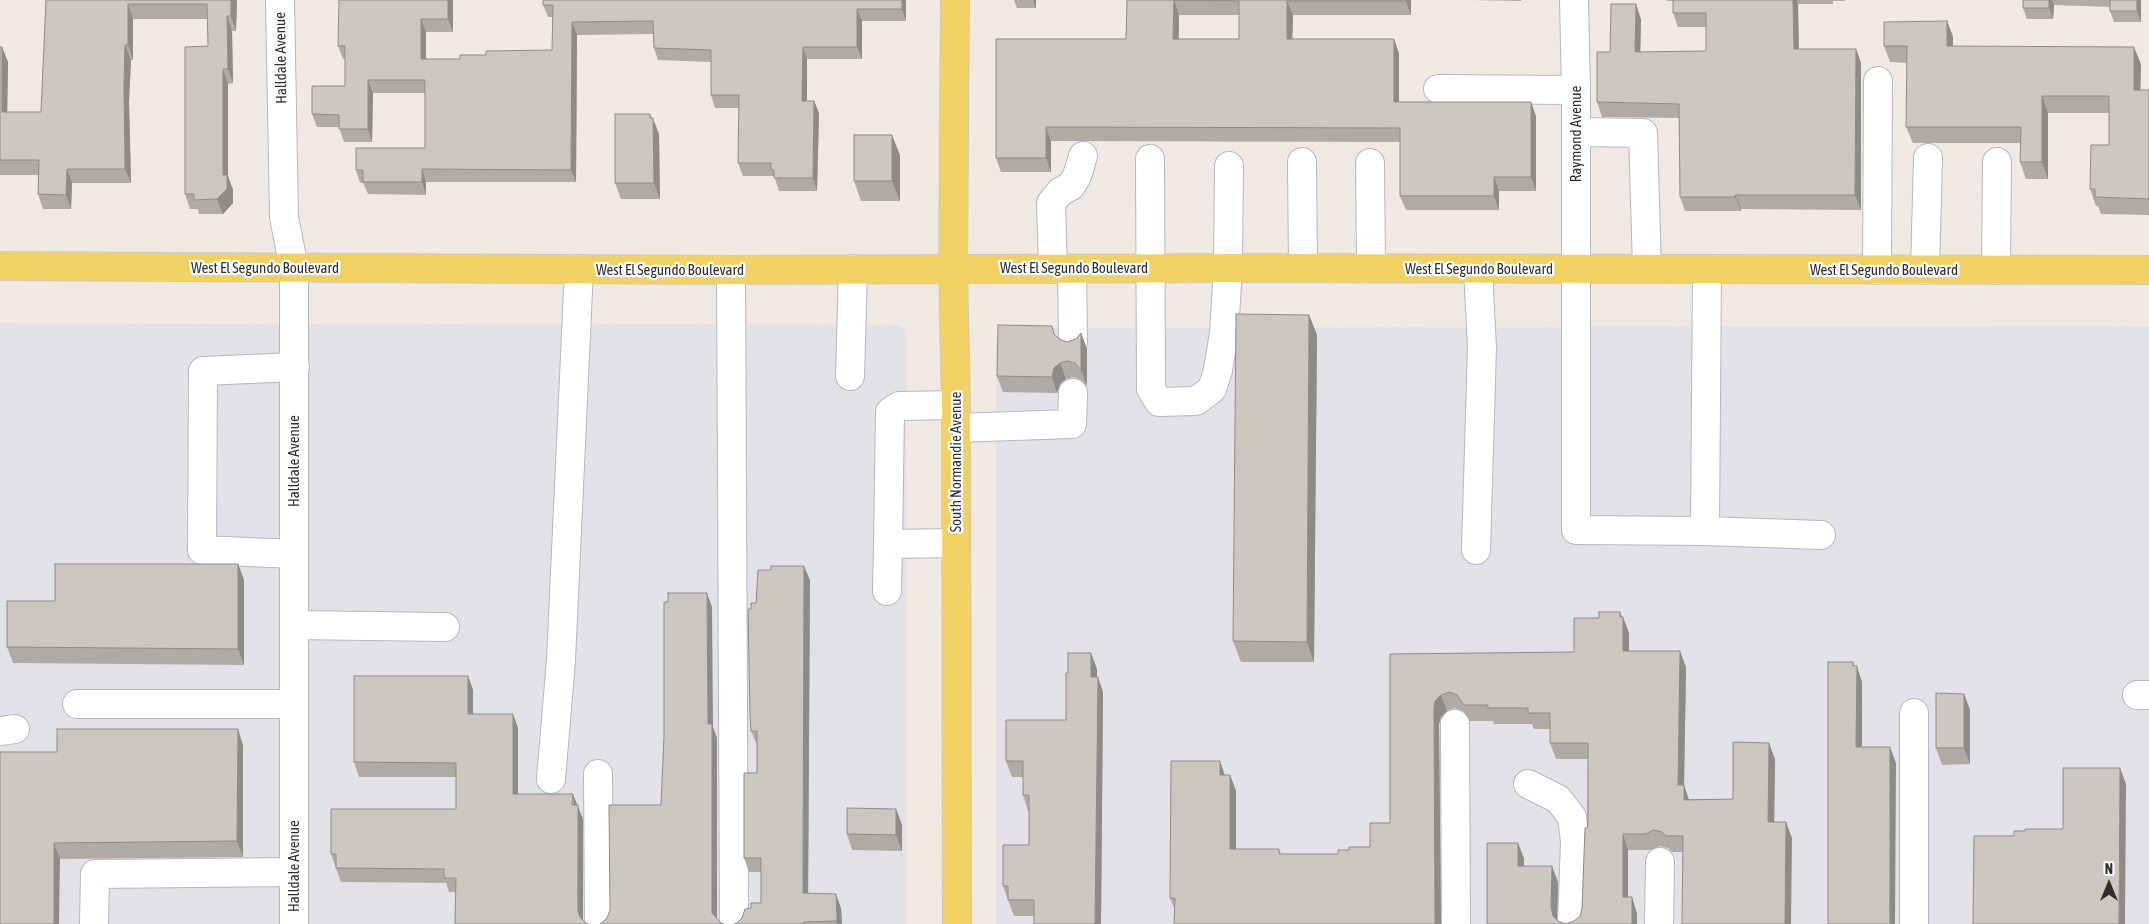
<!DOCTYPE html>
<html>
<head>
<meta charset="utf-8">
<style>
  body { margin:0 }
  #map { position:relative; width:2149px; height:924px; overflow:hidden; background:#efe9e1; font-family:"Asap Condensed",sans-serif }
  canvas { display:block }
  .north { position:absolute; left:2084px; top:859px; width:50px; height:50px; -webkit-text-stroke:4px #fff; paint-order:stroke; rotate:0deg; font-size:14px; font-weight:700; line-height:20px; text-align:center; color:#2e2e2e }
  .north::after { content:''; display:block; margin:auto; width:18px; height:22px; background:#2e2e2e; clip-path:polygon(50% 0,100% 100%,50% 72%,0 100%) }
</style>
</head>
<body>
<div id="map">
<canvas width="2149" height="924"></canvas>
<div class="north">N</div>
</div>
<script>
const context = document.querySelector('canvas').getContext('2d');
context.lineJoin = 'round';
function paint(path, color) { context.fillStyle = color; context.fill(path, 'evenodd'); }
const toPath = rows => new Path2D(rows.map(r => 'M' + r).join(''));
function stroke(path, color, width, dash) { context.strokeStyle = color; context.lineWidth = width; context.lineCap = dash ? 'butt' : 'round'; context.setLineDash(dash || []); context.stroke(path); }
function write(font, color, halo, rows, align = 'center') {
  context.font = font + ' "Asap Condensed",sans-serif'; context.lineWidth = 4.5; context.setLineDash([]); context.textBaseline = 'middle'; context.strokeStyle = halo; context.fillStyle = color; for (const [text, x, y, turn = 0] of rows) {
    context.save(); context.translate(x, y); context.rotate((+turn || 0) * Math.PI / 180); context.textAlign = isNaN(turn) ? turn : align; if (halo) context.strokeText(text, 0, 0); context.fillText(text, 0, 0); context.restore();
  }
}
paint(toPath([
  [0,323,899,325,906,329,906,924,0,924],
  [2149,326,2149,924,996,924,996,343,1016,328]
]), '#e3e1e8');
const minor = toPath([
  [280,0,284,217,294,268,294,924],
  [1574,0,1576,90,1576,530,1705,531,1707,269],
  [1438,89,1576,90],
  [1576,132,1643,133,1647,269],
  [1150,159,1151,389,1159,402,1196,401,1212,389,1218,370,1224,333,1228,268,1229,166],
  [1302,162,1303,268],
  [1370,163,1371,268],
  [1053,269,1051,203,1060,192,1071,186,1077,176,1083,156],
  [1072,269,1073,342],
  [731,270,734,924],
  [1877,270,1878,81],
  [1925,270,1928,158],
  [1996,270,1997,162],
  [850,376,853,269],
  [956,428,1072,424,1073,393],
  [1705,531,1821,535],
  [956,543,888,544,890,412,899,406,956,405],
  [1476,550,1482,347,1478,269],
  [294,554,202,550,203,371,295,367],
  [887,591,888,544],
  [294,625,445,627],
  [2137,695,2149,695],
  [77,704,294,704],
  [1455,724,1456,924],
  [0,731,15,729],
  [598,774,599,924],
  [551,779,561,660,579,269],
  [1528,784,1558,799,1572,817,1575,842,1572,924],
  [94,924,95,874,294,872],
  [1659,924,1660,862],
  [1914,924,1914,713]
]);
const major = toPath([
  [955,0,953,269,956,405,957,924],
  [0,266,731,270,1239,268,2149,270]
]);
stroke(minor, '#b4b7c1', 30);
stroke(major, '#c9c9c9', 30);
stroke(minor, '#fff', 28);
stroke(major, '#f2d163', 28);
paint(toPath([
  [46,0,237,0,236,31,232,31,233,83,228,84,228,176,233,190,233,203,223,214,199,214,198,209,190,209,185,194,208,46,208,19,133,19,133,60,131,60,129,101,131,183,72,183,71,209,43,209,38,194,38,175,0,175,0,47,2,47,8,62,7,112,41,112],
  [453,0,453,32,426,32,426,59,460,59,486,55,552,50,553,17,548,17,543,5,906,0,906,21,862,21,862,59,807,59,807,101,814,101,819,113,817,191,779,191,774,176,743,176,738,163,739,108,715,108,711,95,711,62,658,60,654,48,653,34,577,35,576,182,426,182,426,195,368,194,363,183,360,183,356,170,425,148,425,93,373,93,372,142,344,142,339,127,317,127,312,114,345,86,345,59,343,59,338,46],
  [1014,0,1036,0,1036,8,1017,8],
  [1074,0,1411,0,1411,15,1293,15,1292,39,1399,53,1399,102,1536,116,1536,191,1499,191,1499,210,1406,210,1400,196,1400,142,1051,141,1051,172,1001,172,996,158,1126,39,1127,0],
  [1179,15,1239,15,1239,39,1179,39],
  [1472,0,1521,0,1521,1],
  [1666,0,1845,0,1845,1,1833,1,1833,4,1798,4,1799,49,1856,49,1861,63,1861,210,1741,209,1741,211,1685,211,1680,197,1679,118,1602,117,1597,102,1610,52,1641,19,1640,52,1706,51,1706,27,1678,27,1673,13,1673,1,1667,1],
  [2023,0,2141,0,2141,22,2114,22,2110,11,2110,7,2054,5,2053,19,2027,19,2023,8],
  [1947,21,1953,37,1953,46,2141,64,2140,90,2149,90,2149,215,2101,214,2098,206,2096,206,2090,189,2109,145,2109,113,2048,113,2048,179,2026,179,2020,162,2020,143,1913,143,1906,127,1907,63,1890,62,1884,46],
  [651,118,659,134,660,199,621,199,615,183],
  [900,155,900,201,861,201,854,181],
  [1309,315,1317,335,1314,662,1241,662,1233,641],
  [1052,326,1055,335,1059,339,1067,342,1076,339,1081,333,1087,349,1087,386,1081,380,1073,377,1066,379,1060,384,1057,393,1003,392,997,376],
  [238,564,244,580,244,665,13,663,7,647,55,601],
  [810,580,808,893,841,908,842,924,734,924,737,923,751,908,761,903,761,872,749,872,744,858,757,773,757,745,751,731,751,609,756,603],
  [1620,612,1629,633,1629,651,1686,667,1684,785,1689,799,1733,799,1775,759,1774,822,1792,838,1683,852,1672,852,1668,848,1660,846,1651,850,1628,850,1628,897,1632,897,1637,914,1637,924,1487,924,1518,843,1524,859,1524,866,1558,882,1557,920,1558,921,1566,924,1574,921,1580,916,1582,909,1587,828,1588,759,1556,759,1550,743,1550,729,1534,729,1532,724,1494,724,1493,721,1470,721,1463,711,1455,708,1447,711,1441,717,1439,724,1441,924,1174,924,1174,908,1170,898,1220,761,1225,775,1230,775,1236,791,1236,849,1279,849,1281,854,1338,854,1349,850,1370,847,1390,823,1390,654,1574,652,1599,618],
  [1097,669,1097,677,1103,692,1101,924,1034,924,1034,916,1014,916,1003,886,1029,845,1029,811,1028,811,1023,795,1023,777,1012,777,1006,761,1066,720],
  [468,676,473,690,473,714,518,728,518,794,576,805,583,819,583,921,455,892,449,892,446,883,341,882,331,854,456,809,456,777,359,777,354,762],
  [1964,694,1970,710,1970,764,1942,765,1936,748],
  [243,745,243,857,60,859,0,924,57,752],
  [896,809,902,825,902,851,852,850,847,834]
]), '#afaba4');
paint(toPath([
  [231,0,237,0,236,31,231,16],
  [448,0,453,0,453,32,448,19],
  [902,0,906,0,906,21,902,9],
  [1033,0,1036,0,1036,8],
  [1174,0,1179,15,1178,53,1173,39],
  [1406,0,1411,0,1411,15,1406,1],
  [1793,0,1797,0,1798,4,1799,63,1794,49],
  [2049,0,2052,0,2054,5,2053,19,2049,8],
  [2137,0,2141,0,2141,22,2137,11],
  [1287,1,1293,15,1292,53,1287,39],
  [128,4,133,19,133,60,128,45],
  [1636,4,1641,19,1640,66,1635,52],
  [857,9,862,21,862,59,857,47],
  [227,16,232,31,233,83,228,69],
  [421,19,426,32,426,71,421,59],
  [1947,21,1953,37,1953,62,1947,46],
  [572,22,577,35,576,182,571,170],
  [1394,39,1399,53,1399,116,1394,102],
  [125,45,131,60,129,101,131,183,125,169,124,86],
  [2,47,8,62,7,127,2,112],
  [803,47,807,59,807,113,802,101],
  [2134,47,2141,64,2140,106,2134,90],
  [1856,49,1861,63,1861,210,1855,195],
  [223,69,228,84,228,176,233,190,233,203,223,214,217,199,223,175],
  [368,80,373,93,372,142,368,129],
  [2042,96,2048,113,2048,179,2042,162],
  [814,101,819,113,817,191,813,178],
  [1531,102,1536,116,1536,191,1531,177],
  [650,114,654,124,653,118,659,134,660,199,654,183],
  [1046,127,1051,141,1051,172,1046,158],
  [892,135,900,155,900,201,892,181],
  [67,169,72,183,71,209,66,195],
  [422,169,426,182,426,195,422,182],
  [1494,177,1499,191,1499,210,1494,196],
  [1735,195,1741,209,1741,211,1735,197],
  [1309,315,1317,335,1314,662,1307,642],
  [1081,333,1087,349,1087,386,1081,370],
  [1060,363,1066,379,1060,384,1057,393,1052,377,1054,368],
  [238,564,244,580,244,665,238,649],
  [804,566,810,580,808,907,803,893],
  [707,593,712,607,713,727,717,738,717,924,712,913,708,724],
  [1620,612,1623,622,1623,617,1629,633,1629,667,1623,651],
  [1680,651,1686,667,1684,785,1689,801,1689,816,1678,785],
  [1091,653,1097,669,1097,692,1091,677],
  [1853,662,1856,671,1857,666,1862,682,1862,763,1856,747],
  [468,676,473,690,473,728,468,714],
  [1098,677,1103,692,1101,924,1095,924],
  [1964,694,1970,710,1970,764,1964,748],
  [1441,695,1447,711,1441,717,1439,724,1441,924,1435,924,1434,708,1435,701],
  [513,714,518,728,518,808,513,794],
  [238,729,243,745,243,857,237,841],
  [1769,743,1775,759,1774,838,1768,822],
  [1890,747,1896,763,1895,924,1890,924],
  [1220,761,1225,777,1220,775],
  [2120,768,2126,784,2125,924,2119,924],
  [1230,775,1236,791,1236,865,1230,849],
  [573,794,583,819,583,924,578,911],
  [896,809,902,825,902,851,896,835],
  [1786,822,1792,838,1791,924,1785,924],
  [1623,834,1628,850,1628,914,1623,897],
  [54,843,60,859,59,924,54,924],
  [1518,843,1524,859,1524,882,1518,866],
  [1552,866,1558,882,1557,924,1553,916,1551,907],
  [836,894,841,908,842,924,837,924,837,921],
  [1632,897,1637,914,1637,924,1632,924]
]), '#8e8b86');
const building = toPath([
  [46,0,231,0,231,16,227,16,228,69,223,69,223,175,227,175,227,189,217,199,194,200,194,194,185,194,185,47,208,46,207,4,128,4,128,45,125,45,124,86,125,169,67,169,66,195,38,194,39,160,0,160,0,47,2,47,2,112,41,112,46,0],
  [339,0,448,0,448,19,421,19,421,59,460,59,460,55,486,55,486,51,552,50,553,5,543,5,543,0,902,0,902,9,857,9,857,47,803,47,802,101,814,101,813,178,774,178,774,170,771,170,771,163,738,163,739,95,711,95,711,50,654,48,653,21,572,22,571,170,422,169,422,182,363,182,363,170,356,170,356,148,425,148,425,80,368,80,368,129,339,129,339,115,312,114,312,86,345,86,345,46,338,46,339,0],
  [1127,0,1406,0,1406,1,1287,1,1287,39,1394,39,1394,102,1531,102,1531,177,1494,177,1494,196,1400,196,1400,128,1046,127,1046,158,996,158,996,39,1126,39,1127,0],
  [1174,0,1239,1,1239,39,1173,39,1174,0],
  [1673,0,1793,0,1794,49,1856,49,1855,195,1735,195,1735,197,1680,197,1679,104,1597,102,1597,52,1610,52,1611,4,1636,4,1635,52,1706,51,1706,13,1673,13,1673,0],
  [2023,0,2049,0,2049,8,2023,8,2023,0],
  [2110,0,2137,0,2137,11,2110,11,2110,0],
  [1947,21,1947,46,2134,47,2134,90,2149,90,2149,199,2095,197,2095,189,2090,189,2091,145,2109,145,2109,96,2042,96,2042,162,2020,162,2021,127,1906,127,1907,46,1884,46,1884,22,1947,21],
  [615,114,650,114,650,118,653,118,654,183,615,183,615,114],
  [854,135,892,135,892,181,854,181,854,135],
  [1236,314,1309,315,1307,642,1233,641,1236,314],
  [998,325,1052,326,1054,334,1059,339,1067,342,1076,339,1081,333,1081,370,1075,363,1067,361,1060,363,1054,368,1052,377,997,376,998,325],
  [55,564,238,564,238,649,7,647,7,601,55,601,55,564],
  [771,566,804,566,803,893,836,894,837,921,804,922,804,924,734,924,737,923,742,918,745,909,751,908,751,903,761,903,761,858,744,858,744,773,757,773,757,731,751,731,750,716,748,609,751,609,751,603,756,603,758,570,771,570,771,566],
  [668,593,707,593,708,724,712,724,712,913,721,923,724,924,600,924,607,918,610,910,609,805,661,805,664,736,664,602,668,602,668,593],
  [1599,612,1620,612,1620,617,1623,617,1623,651,1680,651,1678,785,1684,785,1684,800,1733,799,1733,742,1769,743,1768,822,1786,822,1785,924,1682,924,1683,836,1666,836,1662,832,1654,830,1645,834,1623,834,1623,897,1632,897,1632,924,1487,924,1487,843,1518,843,1518,866,1552,866,1551,907,1553,916,1558,921,1566,924,1574,921,1580,916,1582,909,1585,828,1587,828,1588,823,1588,743,1550,743,1550,713,1528,713,1528,708,1488,708,1488,705,1464,705,1457,695,1450,692,1441,695,1435,701,1434,708,1435,924,1174,924,1175,898,1170,898,1171,761,1220,761,1220,775,1230,775,1230,849,1279,849,1279,854,1338,854,1338,850,1349,850,1349,847,1370,847,1370,823,1390,823,1390,654,1574,652,1574,618,1599,618,1599,612],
  [1068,653,1091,653,1091,677,1098,677,1095,924,1034,924,1034,900,1008,900,1008,886,1003,886,1003,845,1029,845,1029,795,1023,795,1023,761,1006,761,1006,720,1066,720,1066,673,1068,673,1068,653],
  [1828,662,1853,662,1853,666,1857,666,1856,747,1890,747,1890,924,1828,924,1828,662],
  [354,676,468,676,468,714,513,714,513,794,573,794,572,805,578,805,578,911,580,917,586,923,589,924,455,924,456,878,444,878,444,869,336,868,336,854,331,854,331,809,456,809,456,763,354,762,354,676],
  [1936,693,1964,694,1964,748,1936,748,1936,693],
  [57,729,238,729,237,841,54,843,54,924,0,924,0,752,57,752,57,729],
  [2063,768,2120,768,2119,924,1973,924,1974,836,2014,836,2014,831,2025,831,2025,829,2063,829,2063,768],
  [847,808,896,809,896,835,847,834,847,808]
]);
paint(building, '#cbc7bf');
stroke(building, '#8e8b86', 1);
write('15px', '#2e2e2e', '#fff', [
  ["Halldale Avenue",281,58,-91],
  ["Raymond Avenue",1576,134,-90],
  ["West El Segundo Boulevard",265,268],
  ["West El Segundo Boulevard",1074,268],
  ["West El Segundo Boulevard",1479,269],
  ["West El Segundo Boulevard",670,270],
  ["West El Segundo Boulevard",1884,270],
  ["Halldale Avenue",294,461,-90],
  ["South Normandie Avenue",956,462,-90],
  ["Halldale Avenue",294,866,-90]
]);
</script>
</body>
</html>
